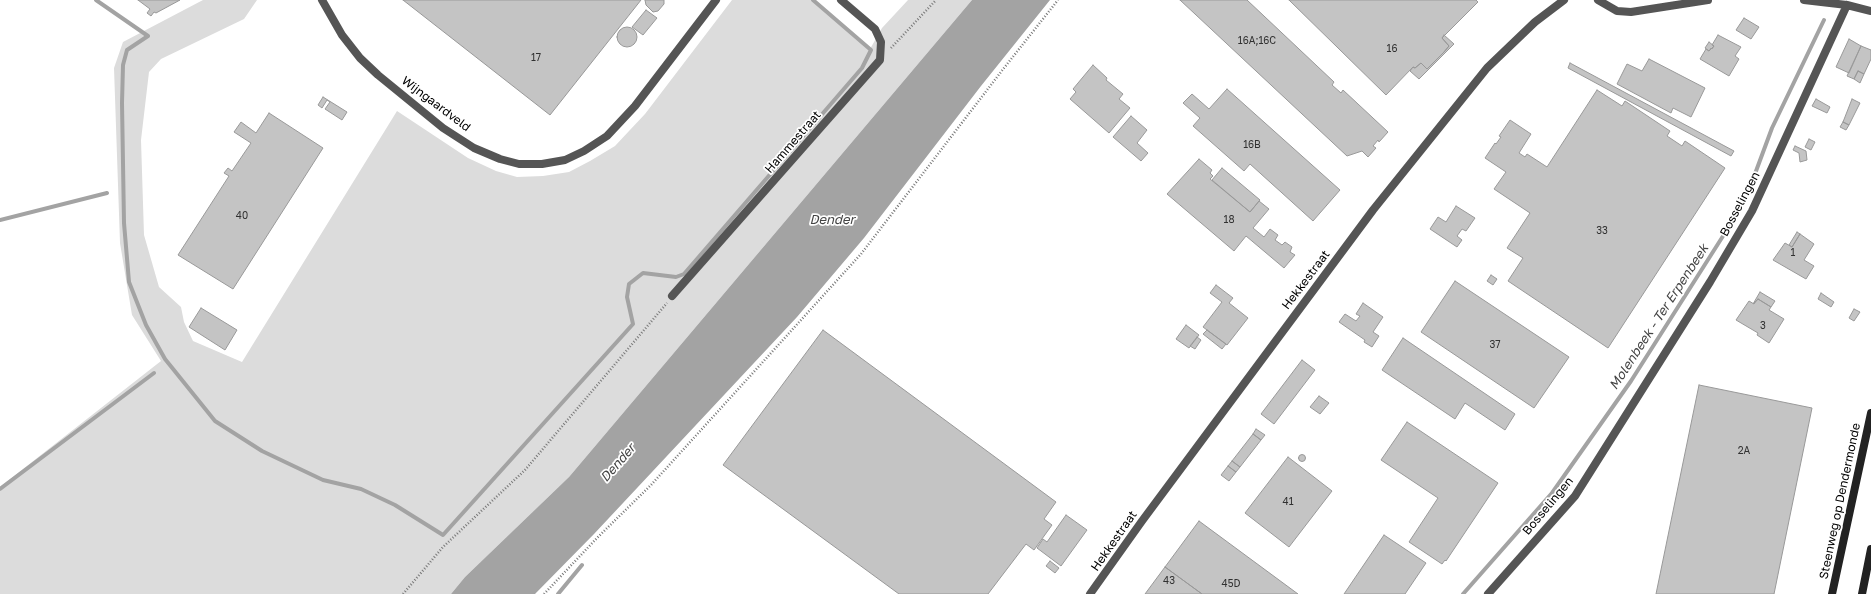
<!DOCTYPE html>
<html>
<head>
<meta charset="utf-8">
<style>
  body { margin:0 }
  canvas { display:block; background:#fff }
</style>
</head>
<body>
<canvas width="1871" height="594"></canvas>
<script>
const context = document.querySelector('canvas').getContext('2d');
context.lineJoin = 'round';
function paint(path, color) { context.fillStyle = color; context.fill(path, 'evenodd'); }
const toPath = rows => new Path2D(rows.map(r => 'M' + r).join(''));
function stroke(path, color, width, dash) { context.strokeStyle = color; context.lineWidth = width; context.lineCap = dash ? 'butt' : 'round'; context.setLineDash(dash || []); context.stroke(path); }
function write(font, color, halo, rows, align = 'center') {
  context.font = font + ' "Golos Text",sans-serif'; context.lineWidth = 3.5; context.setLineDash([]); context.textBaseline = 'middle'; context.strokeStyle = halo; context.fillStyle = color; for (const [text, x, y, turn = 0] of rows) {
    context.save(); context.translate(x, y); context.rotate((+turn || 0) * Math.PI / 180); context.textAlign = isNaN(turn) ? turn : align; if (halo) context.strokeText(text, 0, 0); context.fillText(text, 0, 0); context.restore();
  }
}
paint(toPath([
  [203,0,257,0,244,19,161,59,149,72,141,140,144,235,159,287,181,307,184,322,193,341,242,362,397,111,468,158,496,171,517,177,543,176,569,172,590,161,615,146,629,131,645,114,732,0,813,0,870,49,882,28,908,0,972,0,569,477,465,577,451,594,0,594,0,487,161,361,132,315,120,243,114,68,123,42]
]), '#dcdcdc');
paint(toPath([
  [972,0,1050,0,981,86,864,238,797,317,594,534,535,594,451,594,465,577,569,477]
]), '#a3a3a3');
stroke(toPath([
  [96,0,148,36,127,50,123,65,122,103,124,223,129,282,146,325,165,359,215,421,262,451,323,480,361,489,395,505,443,535,633,324,627,297,629,284,643,273,676,277,684,274,862,68,871,50,813,0],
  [0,220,107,193],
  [0,489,154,373],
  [558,594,582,565],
  [1463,594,1552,493,1631,381,1737,214,1749,190,1772,128,1824,20]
]), '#a3a3a3', 4);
const building = toPath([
  [138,0,180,0,156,13,154,12,151,16,147,13,150,9,138,0],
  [403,0,641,0,550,115,403,0],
  [645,0,664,0,664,4,658,11,653,12,646,5,645,0],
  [1180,0,1247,0,1334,82,1332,85,1341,93,1343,90,1388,132,1379,142,1378,140,1373,146,1376,148,1368,157,1362,151,1347,156,1180,0],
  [1289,0,1476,0,1478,2,1442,38,1449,46,1444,52,1427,69,1421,63,1415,68,1413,67,1386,95,1289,0],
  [646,10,657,18,643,35,632,27,646,10],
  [1744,18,1759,27,1751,39,1736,30,1744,18],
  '617 37a10 10 0 1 1 20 0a10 10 0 1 1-20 0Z',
  [1444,35,1454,44,1419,79,1410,71,1413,67,1415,68,1421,63,1427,69,1444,52,1449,46,1442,38,1444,35],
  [1718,35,1741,47,1735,56,1739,59,1729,76,1700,59,1706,49,1709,51,1711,48,1712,49,1714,46,1712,45,1718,35],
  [1849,39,1861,46,1849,73,1836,67,1849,39],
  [1709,42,1714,46,1709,51,1705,48,1709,42],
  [1861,46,1871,50,1871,59,1864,74,1858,71,1854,79,1847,76,1861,46],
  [1649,59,1705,88,1691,117,1673,108,1671,113,1617,84,1627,64,1642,71,1649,59],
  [1570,63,1734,151,1731,156,1568,68,1570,63],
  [1093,65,1107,78,1106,80,1123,94,1119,99,1130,108,1109,133,1070,99,1076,92,1073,89,1093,65],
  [1858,71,1864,74,1860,83,1854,79,1858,71],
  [1227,89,1340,190,1313,221,1250,164,1244,171,1193,126,1200,118,1183,103,1192,94,1209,109,1227,89],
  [1597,90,1622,106,1625,101,1670,131,1667,136,1682,146,1685,141,1725,168,1608,348,1508,281,1523,258,1507,248,1530,213,1494,189,1506,172,1485,158,1495,143,1496,144,1501,137,1499,136,1510,120,1531,134,1519,153,1525,157,1527,154,1547,167,1597,90],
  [323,97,347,112,342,120,325,109,330,102,327,100,322,108,318,105,323,97],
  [1816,99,1830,107,1827,113,1812,106,1816,99],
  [1852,99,1860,103,1849,125,1843,122,1852,99],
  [269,113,323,148,233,289,178,255,229,176,224,173,228,168,232,171,251,143,234,132,241,122,256,133,269,113],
  [1131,116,1147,130,1137,143,1148,153,1141,161,1113,137,1131,116],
  [1843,122,1849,125,1846,130,1840,127,1843,122],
  [1809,139,1815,142,1811,150,1805,147,1809,139],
  [1795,146,1806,151,1807,160,1800,162,1799,153,1793,150,1795,146],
  [1199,159,1212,170,1210,173,1213,176,1210,179,1250,212,1259,201,1269,209,1253,228,1264,237,1270,229,1278,235,1275,240,1282,245,1285,242,1292,247,1290,252,1295,255,1284,268,1246,236,1234,251,1167,194,1199,159],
  [1222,168,1260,200,1250,212,1212,180,1222,168],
  [1456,206,1475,218,1466,231,1462,229,1457,236,1462,240,1457,247,1430,229,1438,217,1446,222,1456,206],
  [1797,232,1800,234,1792,247,1789,245,1797,232],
  [1800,234,1814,244,1804,260,1814,266,1806,279,1773,260,1785,243,1792,247,1800,234],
  [1491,275,1497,279,1493,285,1487,281,1491,275],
  [1455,281,1569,357,1534,408,1421,332,1455,281],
  [1216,285,1233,298,1229,303,1248,318,1227,345,1203,327,1222,302,1210,293,1216,285],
  [1760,292,1775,301,1771,307,1758,299,1753,304,1760,292],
  [1821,293,1834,302,1831,307,1818,299,1821,293],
  [1758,299,1771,307,1769,310,1784,319,1769,343,1757,335,1758,333,1736,320,1749,301,1754,304,1758,299],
  [1363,303,1383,317,1373,332,1379,336,1372,347,1364,342,1365,340,1339,322,1345,314,1356,321,1360,316,1356,314,1363,303],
  [201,308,237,330,225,350,189,327,201,308],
  [1854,309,1860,312,1854,321,1849,318,1854,309],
  [1186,325,1199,335,1189,348,1176,339,1186,325],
  [823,330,1056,502,1044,519,1052,525,1034,550,1026,544,988,594,899,594,723,465,823,330],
  [1207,330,1226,344,1222,349,1203,334,1207,330],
  [1197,337,1201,340,1195,349,1190,346,1197,337],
  [1403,338,1515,414,1505,430,1465,403,1455,419,1382,370,1403,338],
  [1302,360,1315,370,1274,424,1261,414,1302,360],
  [1699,385,1812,408,1774,594,1656,594,1699,385],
  [1319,396,1329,403,1320,414,1310,407,1319,396],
  [1407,422,1498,483,1446,561,1445,560,1442,564,1409,542,1438,498,1381,460,1407,422],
  [1256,429,1265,435,1261,440,1253,434,1256,429],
  [1253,434,1261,440,1240,467,1232,461,1253,434],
  '1298.5 458a3.5 3.5 0 1 1 7 0a3.5 3.5 0 1 1-7 0Z',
  [1288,457,1332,491,1289,547,1245,513,1288,457],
  [1232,461,1240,467,1236,472,1228,466,1232,461],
  [1228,466,1236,472,1229,481,1221,475,1228,466],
  [1066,515,1087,530,1061,566,1037,548,1043,539,1047,542,1066,515],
  [1199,521,1298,594,1202,594,1165,567,1199,521],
  [1384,535,1426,563,1405,594,1344,594,1384,535],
  [1050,561,1059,568,1055,573,1046,566,1050,561],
  [1165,567,1202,594,1145,594,1165,567]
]);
paint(building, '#c4c4c4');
stroke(building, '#999', 1);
stroke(toPath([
  [891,48,936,0],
  [403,594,443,547,525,470,667,303],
  [544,594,597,538,651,485,861,254,1004,68,1058,0]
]), '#777', 2.5, [1, 2]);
stroke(toPath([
  [322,0,342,35,360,58,378,75,443,128,474,148,500,159,519,164,542,164,565,160,584,151,607,136,635,106,716,0],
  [1598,0,1617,11,1631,12,1708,0],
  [1804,0,1847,5,1871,11],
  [672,296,880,60,881,42,875,29,841,0],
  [1090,594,1142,521,1373,210,1487,68,1535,22,1564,0],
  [1488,594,1575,496,1710,282,1752,211,1847,5]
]), '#555', 8);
stroke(toPath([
  [1832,594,1871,413],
  [1862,594,1871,549]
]), '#222', 8);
write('10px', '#313131', null, [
  ["16A;16C",1257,41],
  ["16",1392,49],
  ["17",536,58],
  ["16B",1252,145],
  ["40",242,216],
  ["18",1229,220],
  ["33",1602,231],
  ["1",1793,253],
  ["3",1763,326],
  ["37",1495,345],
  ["2A",1744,451],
  ["41",1288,502],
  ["43",1169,581],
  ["45D",1231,584]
]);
write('12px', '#000', '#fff', [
  ["Wijngaardveld",436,104,37],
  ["Hammestraat",793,142,-49],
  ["Bosselingen",1740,204,-62],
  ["Hekkestraat",1306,280,-53],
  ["Steenweg op Dendermonde",1840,501,-78],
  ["Bosselingen",1548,506,-50],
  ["Hekkestraat",1114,541,-55]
]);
write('italic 13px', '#444', '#fff', [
  ["Dender",832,220],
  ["Molenbeek - Ter Erpenbeek",1659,317,-57],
  ["Dender",618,463,-49]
]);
</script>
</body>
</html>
